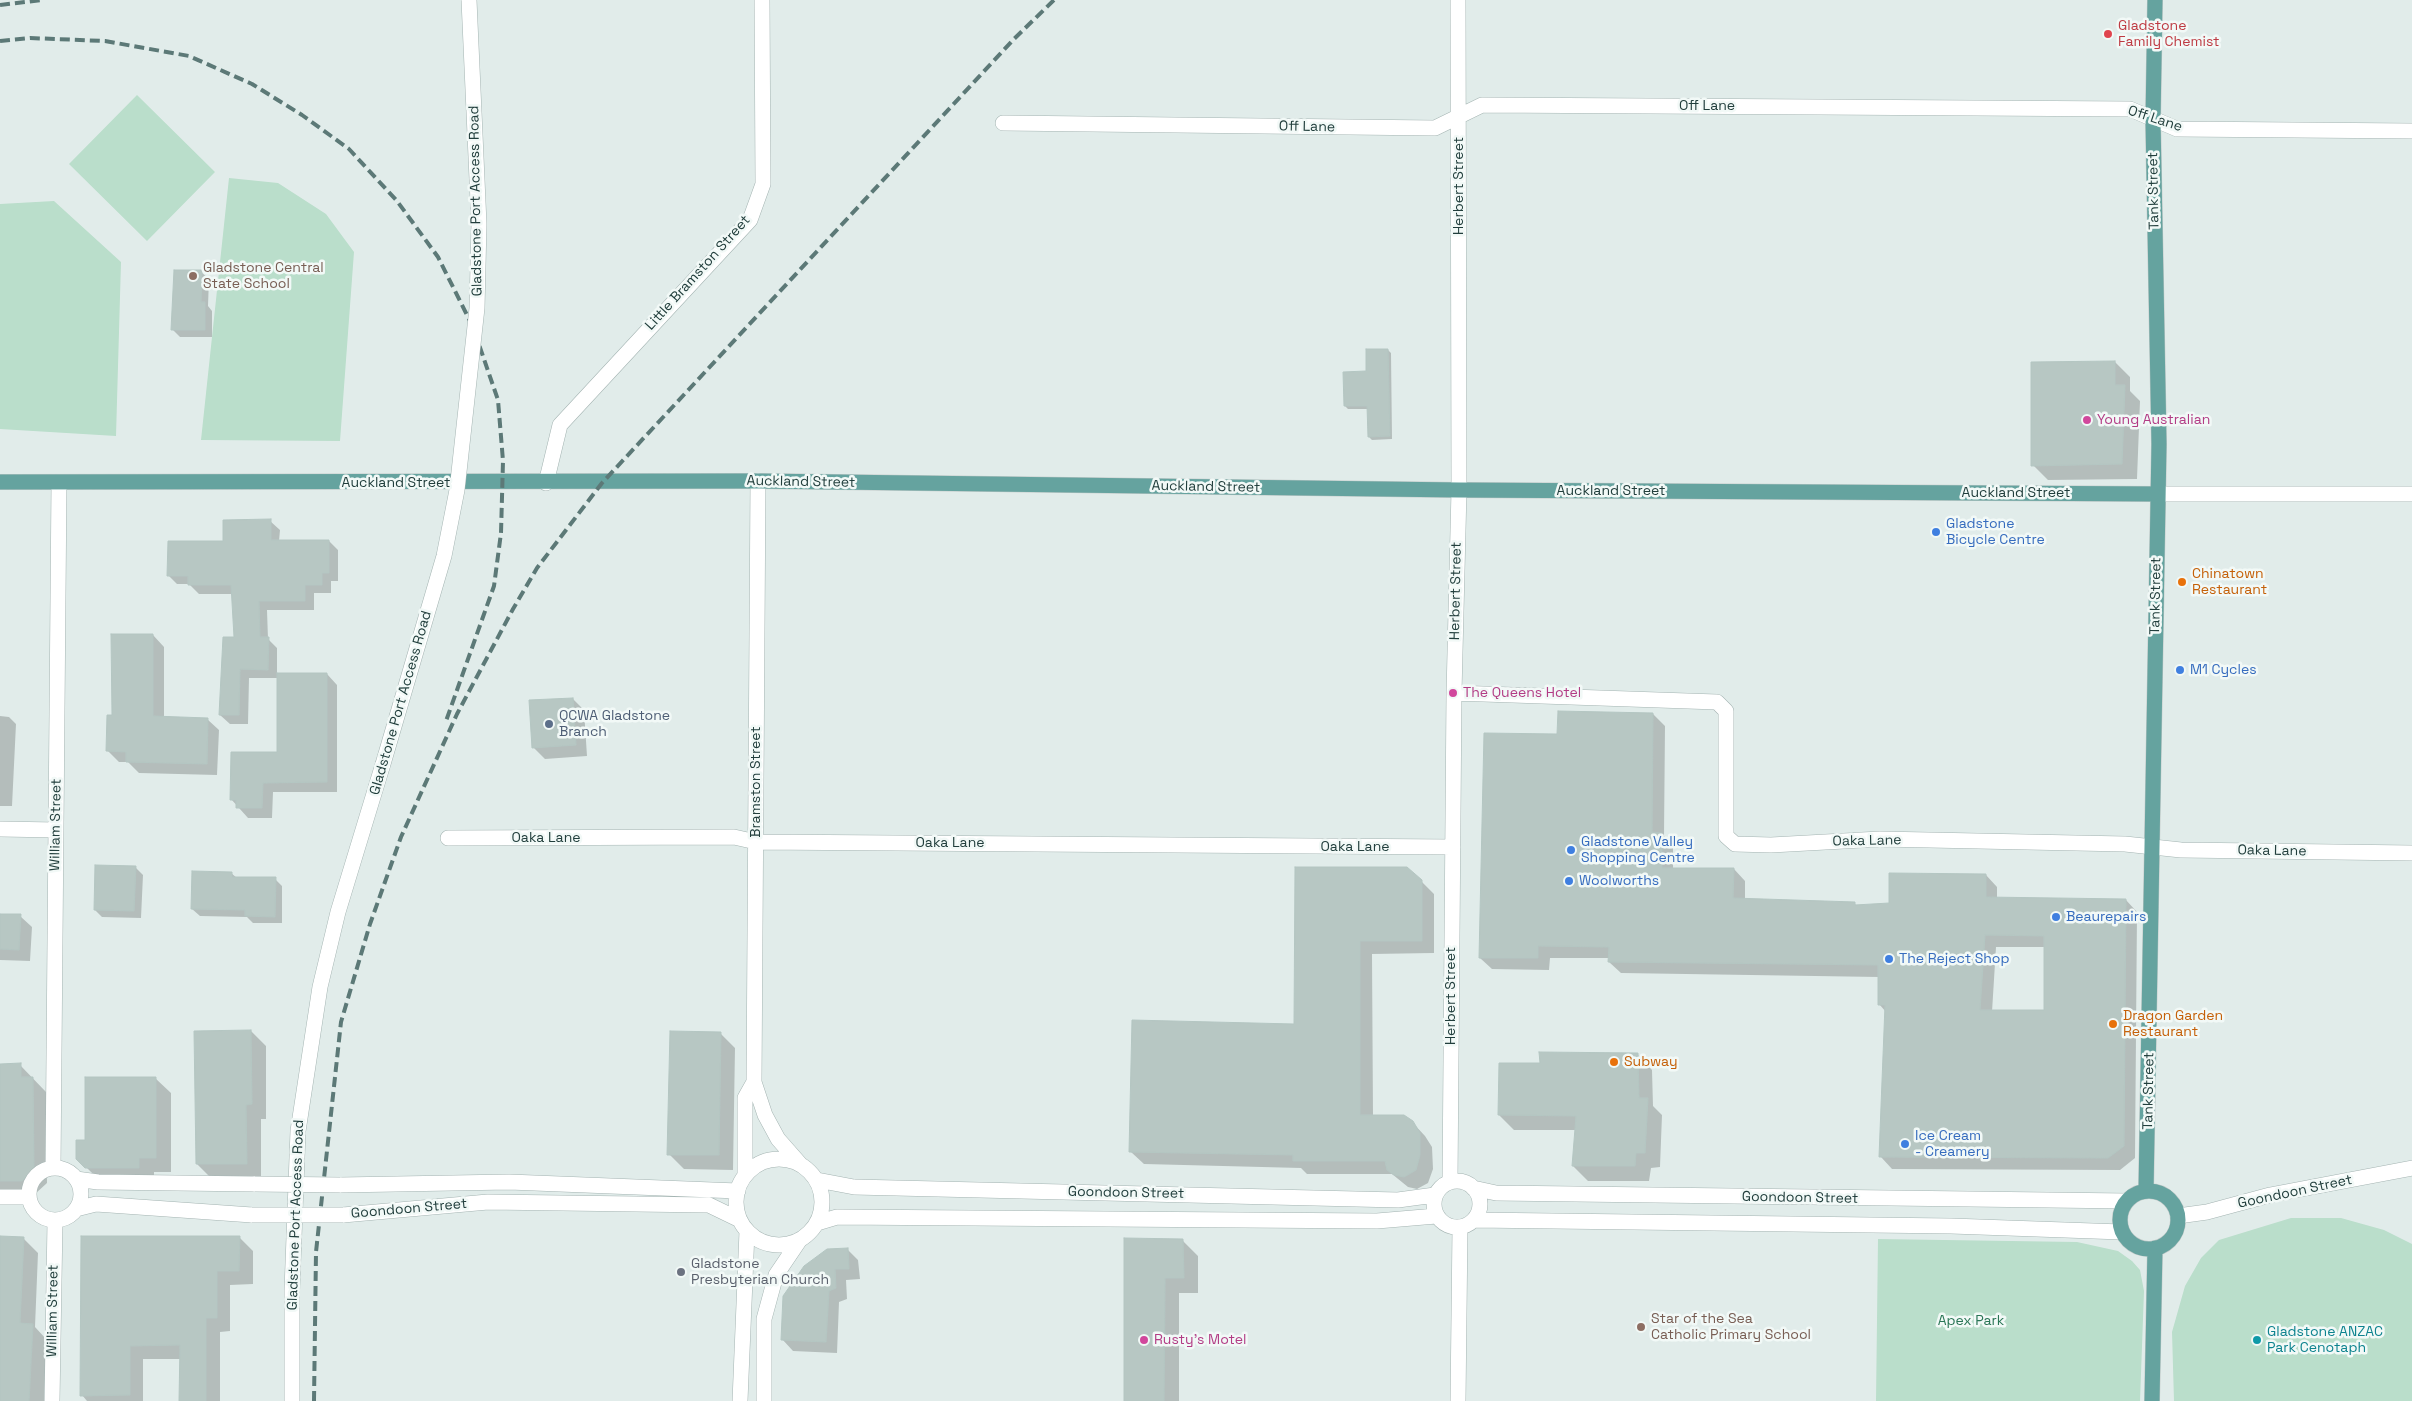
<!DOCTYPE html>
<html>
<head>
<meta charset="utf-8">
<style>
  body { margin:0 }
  canvas { display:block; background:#e1ecea }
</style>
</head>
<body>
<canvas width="2412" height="1401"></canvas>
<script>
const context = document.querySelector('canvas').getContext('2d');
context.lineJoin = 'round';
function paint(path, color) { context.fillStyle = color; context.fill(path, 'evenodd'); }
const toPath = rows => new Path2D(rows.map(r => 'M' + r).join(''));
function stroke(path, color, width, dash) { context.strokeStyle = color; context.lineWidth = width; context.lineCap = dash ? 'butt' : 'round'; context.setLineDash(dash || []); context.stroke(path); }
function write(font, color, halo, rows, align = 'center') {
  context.font = font + ' "Space Grotesk",sans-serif'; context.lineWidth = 5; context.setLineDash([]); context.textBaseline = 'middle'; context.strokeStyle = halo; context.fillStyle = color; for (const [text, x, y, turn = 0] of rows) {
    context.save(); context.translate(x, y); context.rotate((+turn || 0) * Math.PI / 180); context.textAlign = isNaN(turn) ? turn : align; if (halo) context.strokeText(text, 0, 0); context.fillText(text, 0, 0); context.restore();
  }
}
paint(toPath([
  [137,95,215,172,147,241,69,164],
  [229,178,278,183,326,214,354,252,340,441,201,440],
  [54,201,121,262,116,436,0,429,0,204],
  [2291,1218,2341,1218,2384,1230,2412,1244,2412,1401,2174,1401,2172,1332,2185,1286,2201,1258,2219,1240],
  [1878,1239,2077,1242,2118,1251,2132,1261,2140,1270,2144,1291,2140,1401,1876,1401]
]), '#badecb');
paint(toPath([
  [201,272,209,279,208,306,212,311,212,337,180,337,172,329],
  [1388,350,1391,353,1392,439,1372,440,1369,437,1369,409,1348,409,1345,406,1368,372],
  [2115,362,2130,377,2130,391,2140,401,2137,479,2048,480,2033,465],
  [270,521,280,530,279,541,329,541,338,550,338,581,331,581,331,593,314,593,314,610,267,610,268,639,277,648,277,675,327,674,337,685,337,792,273,792,272,818,248,818,231,799,278,754,278,678,249,678,248,724,230,724,220,715,235,638,233,594,199,594,189,584,177,584,168,575,225,542],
  [153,635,164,647,164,718,207,719,219,730,217,775,139,773,128,762,119,762,108,751,113,717],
  [573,699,584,710,587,756,545,759,533,747],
  [1653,714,1665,726,1664,836,1673,846,1673,869,1734,869,1745,881,1745,900,1854,903,1857,906,1890,904,1986,875,1997,887,1997,898,2126,900,2137,912,2135,1158,2120,1170,1892,1169,1881,1157,1886,1012,1879,1004,1879,977,1621,973,1609,962,1609,958,1550,958,1549,970,1492,969,1480,958,1558,736],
  [1996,947,2045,947,2045,1012,1992,1012],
  [0,716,9,717,16,724,12,806,0,806],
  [135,867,143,875,141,918,102,917,95,910],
  [1296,868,1421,881,1434,894,1434,953,1372,954,1373,1116,1412,1122,1425,1136,1432,1147,1433,1169,1428,1183,1417,1189,1408,1187,1392,1174,1307,1174,1301,1168,1144,1164,1131,1152,1295,1025],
  [231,873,237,878,275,879,282,886,282,923,253,923,247,917,200,916,192,909],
  [0,915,20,916,32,927,30,961,0,960],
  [251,1031,266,1046,266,1119,261,1119,261,1179,212,1179,197,1164],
  [720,1033,735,1048,733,1170,684,1169,669,1154],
  [1637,1054,1652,1070,1653,1106,1662,1115,1660,1167,1651,1168,1649,1181,1588,1181,1573,1166,1576,1130,1514,1130,1499,1115,1541,1064],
  [0,1065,20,1065,46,1092,47,1183,35,1194,0,1194],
  [155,1078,171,1093,171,1172,154,1172,154,1182,102,1183,77,1158,86,1141],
  [0,1237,23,1238,38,1253,35,1327,47,1340,44,1401,0,1401],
  [82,1237,239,1237,253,1251,253,1284,230,1285,230,1331,220,1332,220,1401,181,1401,181,1359,143,1359,143,1401,87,1401,82,1395],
  [1125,1239,1183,1241,1198,1256,1198,1293,1179,1293,1179,1401,1125,1401],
  [847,1249,858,1260,860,1279,846,1280,847,1299,839,1302,837,1353,793,1351,782,1339]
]), '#0003');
const building = toPath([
  [174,270,202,270,201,302,205,302,205,330,171,330,174,270],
  [1366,349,1388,349,1390,436,1368,437,1367,406,1344,406,1343,372,1366,371,1366,349],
  [2115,361,2115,385,2125,385,2122,464,2031,466,2031,362,2115,361],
  [271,519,271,540,329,540,329,573,322,573,322,585,305,585,305,601,259,601,260,637,269,637,268,670,240,669,239,715,219,715,223,637,234,637,231,585,188,585,188,576,167,576,168,541,223,541,223,520,271,519],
  [111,634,153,634,153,716,208,718,207,764,126,762,126,752,106,751,107,715,112,715,111,634],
  [277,673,327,673,327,782,263,783,262,808,236,808,236,800,230,800,231,752,277,752,277,673],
  [573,698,576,745,532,748,529,700,573,698],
  [1558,711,1653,713,1652,832,1662,833,1662,868,1734,868,1733,898,1855,902,1855,905,1889,903,1889,873,1986,874,1986,897,2126,899,2124,1146,2108,1158,1879,1157,1885,1005,1878,1005,1878,965,1608,962,1609,947,1538,946,1538,958,1479,958,1484,733,1557,734,1558,711],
  [1985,935,2044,936,2044,1010,1980,1010,1985,935],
  [95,865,136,866,134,911,94,910,95,865],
  [1295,867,1407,867,1422,880,1422,941,1360,941,1360,1115,1404,1115,1413,1121,1420,1133,1420,1155,1416,1170,1404,1177,1394,1175,1387,1170,1385,1161,1293,1161,1293,1155,1129,1152,1132,1020,1294,1024,1295,867],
  [192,871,232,872,232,877,276,877,275,917,245,916,245,910,191,909,192,871],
  [0,914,21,914,19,950,0,949,0,914],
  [251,1030,252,1104,246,1105,247,1164,196,1164,194,1031,251,1030],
  [670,1031,721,1032,719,1155,667,1155,670,1031],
  [1539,1052,1638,1053,1639,1098,1648,1098,1645,1153,1636,1153,1635,1166,1572,1166,1576,1116,1498,1115,1499,1063,1540,1063,1539,1052],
  [21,1063,21,1077,33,1077,34,1170,22,1181,0,1181,0,1064,21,1063],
  [85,1077,156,1077,156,1158,139,1158,139,1168,85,1168,76,1159,76,1140,85,1140,85,1077],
  [0,1236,24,1237,20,1323,33,1324,29,1401,0,1401,0,1236],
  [81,1236,240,1236,239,1271,217,1271,217,1318,206,1318,206,1401,179,1401,180,1345,130,1346,130,1395,80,1396,81,1236],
  [1124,1238,1183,1239,1184,1278,1165,1278,1164,1401,1124,1401,1124,1238],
  [848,1248,849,1269,835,1269,836,1288,829,1291,826,1342,781,1340,783,1296,804,1266,827,1249,848,1248]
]);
paint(building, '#b7c7c3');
stroke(building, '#b4c6c2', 1);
const minor = toPath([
  [1003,123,1435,128,1482,105,1818,107,2130,109,2177,129,2412,131],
  [758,481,754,1082,765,1115,778,1139,800,1164],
  [546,483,560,425,750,220,763,184,762,0],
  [2158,494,2412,494],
  [1454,693,1717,702,1726,711,1726,836,1735,844,1771,845,1880,839,2125,844,2181,850,2412,853],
  [0,829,56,830],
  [448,838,734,837,756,842,1453,847],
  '736 1202a43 43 0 1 1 86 0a43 43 0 1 1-86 0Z',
  [53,1168,59,483],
  '29 1194a26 26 0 1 1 52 0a26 26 0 1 1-52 0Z',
  [745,1175,745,1098,754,1082],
  [76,1179,98,1182,255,1184],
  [817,1180,854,1187,1398,1200,1435,1195],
  '1434 1204a23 23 0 1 1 46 0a23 23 0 1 1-46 0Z',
  [1450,1182,1454,693,1459,490,1458,0],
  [340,1185,509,1182,738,1191],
  [1473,1188,1496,1193,2127,1201],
  [0,1197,29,1197],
  [76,1209,96,1204,252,1215],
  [343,1215,488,1202,709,1205,740,1220],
  [2178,1216,2207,1212,2270,1195,2412,1168],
  [1474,1220,1951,1226,2122,1232],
  [817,1223,837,1217,1377,1221,1436,1216],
  [52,1401,55,1221],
  [292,1401,292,1290,298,1131,320,987,338,912,383,764],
  [740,1401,747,1231],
  [764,1401,764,1319,776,1275,799,1241],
  [1458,1401,1460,1228]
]);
const major = toPath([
  [0,482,758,481,1459,490,2158,494],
  [2146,1191,2159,444,2153,120,2155,0],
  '2120 1220a29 29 0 1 1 58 0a29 29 0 1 1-58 0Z',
  [2152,1401,2155,1248]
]);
stroke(minor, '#a4b4b2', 16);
stroke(major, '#c1c9c8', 16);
stroke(minor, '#fff', 15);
stroke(major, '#65a39f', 15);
stroke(toPath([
  [0,5,42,0],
  [0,41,30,38,105,41,189,56,252,84,302,115,349,149,397,201,438,257,473,327,498,400,503,461,501,533,494,586,446,721],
  [314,1401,316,1252,341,1022,370,924,401,837,457,714,513,609,537,568,602,483,1014,39,1054,0]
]), '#5c7977', 4, [10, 5]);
const minorBridge = toPath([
  [383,764,444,556,457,490,477,308,479,224,469,0],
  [255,1184,340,1185],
  [252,1215,343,1215]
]);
stroke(minorBridge, '#a4b4b2', 16, []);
stroke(minorBridge, '#fff', 15);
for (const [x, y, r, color] of [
  [2108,34,5,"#e0444e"],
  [193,276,5,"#8d6e63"],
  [2087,420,5,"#d1479c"],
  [1936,532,5,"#3f7fe0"],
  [2182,582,5,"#e8710a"],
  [2180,670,5,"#3f7fe0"],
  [1453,693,5,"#d1479c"],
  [549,724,5,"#5c6f8a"],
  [1571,850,5,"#3f7fe0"],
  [1569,881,5,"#3f7fe0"],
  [2056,917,5,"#3f7fe0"],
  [1889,959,5,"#3f7fe0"],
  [2113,1024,5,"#e8710a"],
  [1614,1062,5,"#e8710a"],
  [1905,1144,5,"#3f7fe0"],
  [681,1272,5,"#6b7280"],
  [1641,1327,5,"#8d6e63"],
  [1144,1340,5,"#d1479c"],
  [2257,1340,5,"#0f9aa8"]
]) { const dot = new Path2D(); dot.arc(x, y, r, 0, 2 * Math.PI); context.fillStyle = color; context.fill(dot); stroke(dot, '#f2f9f7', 2); }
write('14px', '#be3a42', '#f2f9f7', [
  ["Gladstone",2118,26],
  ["Family Chemist",2118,42]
], 'left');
write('14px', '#213e3c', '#f2f9f7', [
  ["Off Lane",1707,106],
  ["Off Lane",2155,119,18],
  ["Off Lane",1307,127,1],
  ["Herbert Street",1459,186,-90],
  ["Tank Street",2154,191,-91],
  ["Gladstone Port Access Road",476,201,-91],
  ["Little Bramston Street",698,273,-48],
  ["Auckland Street",801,482,1],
  ["Auckland Street",396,483],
  ["Auckland Street",1206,487,1],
  ["Auckland Street",1611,491],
  ["Auckland Street",2016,493],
  ["Herbert Street",1456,591,-89],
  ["Tank Street",2156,596,-89],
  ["Gladstone Port Access Road",401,703,-74],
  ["Bramston Street",756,782,-90],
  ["William Street",56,825,-89],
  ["Oaka Lane",546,838],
  ["Oaka Lane",1867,841,-1],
  ["Oaka Lane",950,843],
  ["Oaka Lane",1355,847],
  ["Oaka Lane",2272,851,1],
  ["Herbert Street",1451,996,-90],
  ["Tank Street",2149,1091,-89],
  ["Goondoon Street",2295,1192,-12],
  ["Goondoon Street",1126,1193,1],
  ["Goondoon Street",1800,1198,1],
  ["Goondoon Street",409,1209,-5],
  ["Gladstone Port Access Road",296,1215,-88],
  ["William Street",53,1311,-89]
]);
write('14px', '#785e54', '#f2f9f7', [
  ["Gladstone Central",203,268],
  ["State School",203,284],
  ["Star of the Sea",1651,1319],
  ["Catholic Primary School",1651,1335]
], 'left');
write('14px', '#b23c85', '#f2f9f7', [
  ["Young Australian",2097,420],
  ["The Queens Hotel",1463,693],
  ["Rusty’s Motel",1154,1340]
], 'left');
write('14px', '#366cbe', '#f2f9f7', [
  ["Gladstone",1946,524],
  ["Bicycle Centre",1946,540],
  ["M1 Cycles",2190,670],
  ["Gladstone Valley",1581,842],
  ["Shopping Centre",1581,858],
  ["Woolworths",1579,881],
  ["Beaurepairs",2066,917],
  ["The Reject Shop",1899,959],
  ["Ice Cream",1915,1136],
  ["- Creamery",1915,1152]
], 'left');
write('14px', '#c56008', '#f2f9f7', [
  ["Chinatown",2192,574],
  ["Restaurant",2192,590],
  ["Dragon Garden",2123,1016],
  ["Restaurant",2123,1032],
  ["Subway",1624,1062]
], 'left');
write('14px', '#4e5e75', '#f2f9f7', [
  ["QCWA Gladstone",559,716],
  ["Branch",559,732]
], 'left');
write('14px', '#5b616d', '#f2f9f7', [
  ["Gladstone",691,1264],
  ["Presbyterian Church",691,1280]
], 'left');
write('14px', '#2a7656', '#f2f9f7', [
  ["Apex Park",1971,1321]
]);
write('14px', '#0d838f', '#f2f9f7', [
  ["Gladstone ANZAC",2267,1332],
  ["Park Cenotaph",2267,1348]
], 'left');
</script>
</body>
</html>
